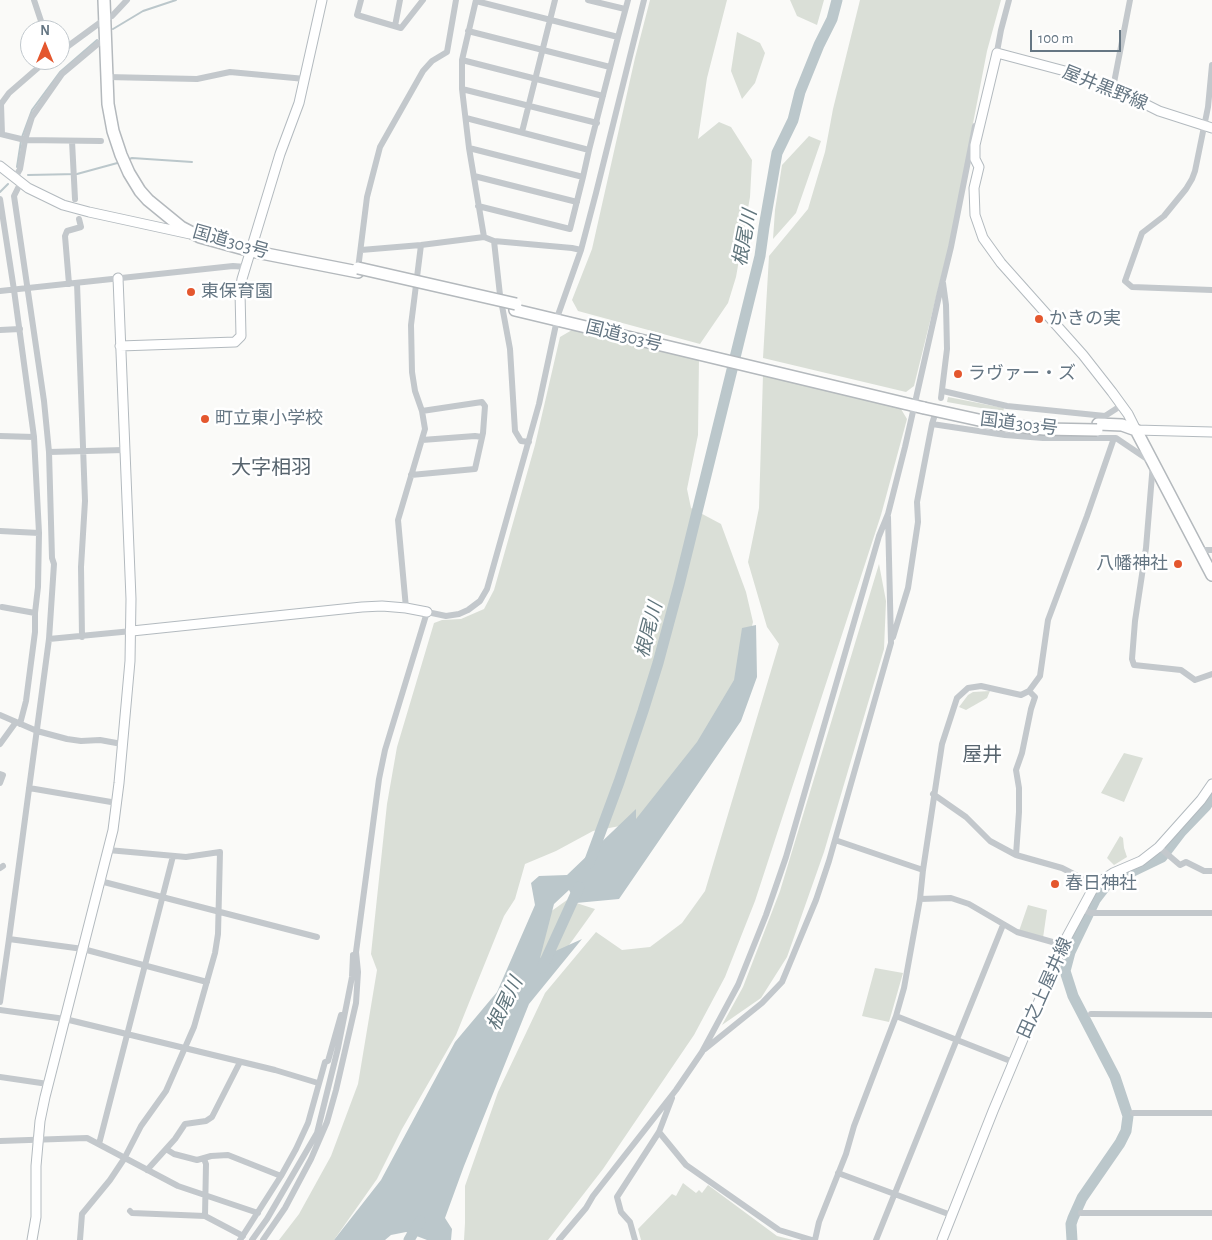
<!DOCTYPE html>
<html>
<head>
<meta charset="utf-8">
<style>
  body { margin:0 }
  #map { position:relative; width:1212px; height:1240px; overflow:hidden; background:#fafaf8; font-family:"Alegreya Sans",sans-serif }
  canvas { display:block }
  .north { position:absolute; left:20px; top:20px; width:50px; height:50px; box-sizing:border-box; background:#fff; border:1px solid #c1c8cd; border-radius:50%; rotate:0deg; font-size:14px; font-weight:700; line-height:20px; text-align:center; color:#657683 }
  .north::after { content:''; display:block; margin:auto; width:18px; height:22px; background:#e4572e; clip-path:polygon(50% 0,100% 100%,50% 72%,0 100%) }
  .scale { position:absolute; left:1030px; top:30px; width:91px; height:22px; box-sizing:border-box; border:2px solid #657683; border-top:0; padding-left:6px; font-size:15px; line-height:18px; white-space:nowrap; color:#657683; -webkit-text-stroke:4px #fff; paint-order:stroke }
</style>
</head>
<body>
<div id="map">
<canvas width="1212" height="1240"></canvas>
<div class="north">N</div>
<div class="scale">100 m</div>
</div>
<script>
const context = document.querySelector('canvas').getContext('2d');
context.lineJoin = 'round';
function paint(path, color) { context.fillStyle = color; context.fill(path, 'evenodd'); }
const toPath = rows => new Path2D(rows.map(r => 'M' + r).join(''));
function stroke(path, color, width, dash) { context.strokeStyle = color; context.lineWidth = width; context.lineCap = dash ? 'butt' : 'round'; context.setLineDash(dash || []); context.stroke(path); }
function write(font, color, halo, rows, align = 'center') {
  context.font = font + ' "Alegreya Sans","Noto Sans JP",sans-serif'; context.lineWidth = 5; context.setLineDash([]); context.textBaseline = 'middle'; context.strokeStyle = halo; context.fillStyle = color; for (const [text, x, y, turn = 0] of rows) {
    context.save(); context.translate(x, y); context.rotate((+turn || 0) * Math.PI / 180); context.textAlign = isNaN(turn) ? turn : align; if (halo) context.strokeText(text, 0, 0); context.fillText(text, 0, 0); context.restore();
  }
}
paint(toPath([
  [650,0,727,0,707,78,698,139,719,122,731,127,752,160,750,197,736,277,728,303,700,344,578,311,572,300,592,249,635,58],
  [790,0,824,0,817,25,797,16],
  [860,0,1001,0,987,51,951,237,914,386,906,392,763,358,769,256,808,209,825,152,833,109],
  [737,32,760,43,765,53,755,83,742,99,731,71],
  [809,136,821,141,796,213,773,239,775,210,782,165],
  [572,330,699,358,698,435,687,489,691,508,721,524,746,592,753,622,735,695,647,821,593,831,556,851,525,864,515,899,504,916,456,1035,402,1129,377,1179,334,1240,279,1240,299,1214,331,1156,358,1084,377,970,371,954,387,804,397,747,434,623,442,620,461,619,484,609,494,590,535,445,560,337],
  [763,375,901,409,907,419,881,515,755,901,725,977,694,1035,603,1169,548,1240,464,1240,465,1223,465,1186,498,1092,545,993,596,932,622,950,650,947,682,923,705,891,779,644,767,627,748,562,759,508],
  [948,397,1004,408,1003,412,947,402],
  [879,564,886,601,884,649,824,852,787,957,761,998,722,1025,743,987,780,891],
  [990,691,987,698,966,710,959,707,968,695,973,692],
  [1124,753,1143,758,1124,802,1101,793],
  [1120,836,1123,838,1124,848,1127,857,1114,865,1107,858],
  [567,900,595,909,549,973,516,986,529,927],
  [1028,905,1047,910,1043,938,1019,931],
  [875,968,903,973,889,1022,862,1016],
  [683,1183,696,1193,699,1190,702,1193,708,1185,777,1236,793,1240,641,1240,638,1229,672,1194,676,1196]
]), '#dadfd7');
paint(toPath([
  [756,625,757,677,741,721,619,899,576,903,569,890,554,904,540,958,582,939,529,1004,464,1166,445,1218,452,1229,451,1240,427,1240,406,1232,391,1235,385,1240,334,1240,381,1180,455,1042,497,992,535,905,531,883,539,876,567,875,636,809,636,819,697,742,734,680,742,628]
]), '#bbc7cb');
stroke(toPath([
  [113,29,143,11,176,0],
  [22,137,32,110,60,72,97,40],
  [127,160,132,158,192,162],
  [17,167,21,141],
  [28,175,77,174,121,162],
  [0,192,8,184]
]), '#bbc7cb', 2);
stroke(toPath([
  [589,863,619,782,643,711,658,663,679,585,760,256,764,227,777,153,793,120,800,92,819,45,832,19,837,0],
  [542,968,579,887],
  [409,1240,420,1221],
  [1072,1240,1071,1224,1073,1218,1082,1198,1120,1143,1126,1131,1128,1116,1115,1077,1073,996,1065,971,1070,952,1095,900,1108,883,1162,857,1181,832,1206,806,1212,796]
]), '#bbc7cb', 11);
stroke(toPath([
  [1005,426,1006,412]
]), '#d5d9db', 6, [6, 3]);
const secondary = toPath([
  [1212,128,1159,111,1113,88,1080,75,997,53,975,145,975,159,979,167,974,188,975,215,983,238,1001,263,1083,355,1112,392,1128,414,1136,430,1212,432],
  [0,166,28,188,63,205,89,212,190,234],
  [120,346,235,342,241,336,240,292,242,279,280,154,299,103,322,0],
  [132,631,362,607,382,606,406,608,427,612],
  [32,1240,36,1217,36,1166,40,1121,45,1097,113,830,119,783,130,661,131,599,118,278],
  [942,1240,993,1111,1062,946,1095,885,1113,873,1141,861,1159,847,1201,800,1212,784]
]);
const highway = toPath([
  [104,0,108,104,113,131,121,155,129,173,140,191,148,200,181,227,200,237,251,251,358,272],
  [515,310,924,408],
  [1098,424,1122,425,1136,430,1212,575]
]);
stroke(secondary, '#b3babf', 11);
stroke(highway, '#b4b9bd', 14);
stroke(toPath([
  [34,0,44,30],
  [361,0,357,15,401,28,423,0],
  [476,0,462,60,462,89,469,148,484,237,494,241,572,248,581,250],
  [588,0,625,9],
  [476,1,618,37,628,0],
  [395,26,400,0],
  [468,31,610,67],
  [60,52,105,19,112,16,127,0],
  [996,57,1001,30,1009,0],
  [462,60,603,96],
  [1212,65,1208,107,1195,171,1192,179,1186,189,1164,216,1142,233,1125,281,1132,287,1212,290],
  [107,77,197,79,230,72,305,79],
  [1113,88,1130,0],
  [462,89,597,123],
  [466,118,589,150,583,177],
  [522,132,555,0],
  [0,134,25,140,101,141],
  [2,134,1,104,9,93,47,60],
  [72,141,75,199],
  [469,148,583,177,570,229,478,206],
  [589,150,618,37],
  [474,176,577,202],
  [15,178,20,169,25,140,32,117,62,74,99,43,106,41],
  [21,182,14,196,44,401,49,452],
  [0,199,14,290,34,437,39,533],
  [494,241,500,295,510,349,515,431,521,441,529,442],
  [361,250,421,245,484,237],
  [358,269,367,197,380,147,423,71,432,61,447,52,456,0],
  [77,283,85,501,81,567,82,637],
  [69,284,65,236,67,231,81,227,79,219],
  [0,291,233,266,246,267],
  [0,330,20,329],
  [943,391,1007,406,1105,416,1122,405],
  [941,398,947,349,946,305,943,283],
  [932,424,1005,435,1043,438,1116,438,1153,463,1146,548,1135,621,1132,659,1134,665,1181,670,1195,680,1212,674],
  [0,436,34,437],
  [422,440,475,436,482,437],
  [411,475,475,469,483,433,485,406,482,402,422,411],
  [0,531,39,533,38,587,35,613],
  [1200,550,1212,550],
  [2,607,35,613,35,632,26,701,20,724],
  [406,608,398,520,425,429,422,411,415,391,412,372,411,325,421,245],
  [893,637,908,588,918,522,917,502,932,424,937,408],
  [49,639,54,564,52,558,49,452,124,450],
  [0,715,37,731,67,739,81,741,100,740,122,744],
  [0,744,16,722],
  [0,774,3,775,0,783],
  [29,788,117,803],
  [933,794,966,817,990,841,1016,855,1062,868,1095,885],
  [835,840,923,870],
  [1159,847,1180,865,1186,862,1204,871,1212,871],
  [1016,855,1019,812,1019,788,1016,770,1022,753,1031,709,1035,697,1029,691],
  [0,868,3,866],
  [100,881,317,937],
  [920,899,951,898,969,904,1017,932,1056,943,1062,946],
  [1082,909,1091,913,1212,913],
  [9,939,49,639,132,631],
  [0,1002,9,939,83,949,207,982],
  [0,1010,65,1019,275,1070,318,1083],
  [1091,1014,1212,1015],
  [896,1016,1013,1062],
  [705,1049,762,1003,782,982,816,900,829,861,891,643,888,517],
  [0,1077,48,1084],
  [1133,1113,1212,1113],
  [659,1132,686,1165,779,1230,812,1240],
  [0,1141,87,1138,178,1186,258,1213],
  [99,1144,173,856],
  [166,1149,174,1154,197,1160,211,1156,228,1155,281,1176,240,1240],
  [204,1159,206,1164,205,1216],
  [147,1170,175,1139,185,1124,206,1121,212,1117,240,1062],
  [838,1173,951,1215],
  [281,1176,296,1149,308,1123,325,1062,328,1061,341,1015],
  [130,1211,132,1213,205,1216,243,1236],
  [1081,1213,1212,1213],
  [80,1240,82,1214,110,1180,124,1159,141,1126,166,1091,194,1027,215,953,218,934,220,852,186,857,108,850],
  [252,1240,267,1219,317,1133,338,1048,352,977,353,955],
  [263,1240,285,1208,311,1159,327,1122,336,1090,356,1003,358,972,356,952,379,779,385,750,424,622,427,612,446,616,459,614,468,610,480,601,487,589,539,404,558,315,581,250,596,193,644,0],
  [559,1240,586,1208,593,1196,676,1090,702,1052,738,985,766,915,786,857,879,536,888,514,905,447,939,296,951,247,975,126],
  [635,1240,630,1222,621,1212,617,1197,659,1132,672,1098],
  [815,1240,819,1222,846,1154,854,1126,896,1016,904,988,920,899,923,870,942,744,957,698,968,688,981,686,1021,695,1029,691,1040,676,1048,620,1087,516,1114,438],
  [876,1240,1003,925]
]), '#c3c8cc', 6);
stroke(secondary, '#fff', 9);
stroke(highway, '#fff', 11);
const highwayBridge = toPath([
  [358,268,516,304],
  [924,408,997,424,1044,429,1097,430]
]);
stroke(highwayBridge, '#b4b9bd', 14, []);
stroke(highwayBridge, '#fff', 11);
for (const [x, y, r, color] of [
  [191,292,5,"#e4572e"],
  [1039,319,5,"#e4572e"],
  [958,374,5,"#e4572e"],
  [205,419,5,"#e4572e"],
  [1178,564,5,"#e4572e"],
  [1055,884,5,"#e4572e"]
]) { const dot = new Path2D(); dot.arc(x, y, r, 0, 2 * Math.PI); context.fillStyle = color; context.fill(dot); stroke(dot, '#fff', 2); }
write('18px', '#657683', '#fff', [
  ["屋井黒野線",1105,88,22],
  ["国道303号",231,242,16],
  ["国道303号",624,336,14],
  ["国道303号",1019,424,7],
  ["田之上屋井線",1045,988,-66]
]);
write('18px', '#657683', '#fff', [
  ["東保育園",201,292],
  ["かきの実",1049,319],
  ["ラヴァー・ズ",968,374],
  ["町立東小学校",215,419],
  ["八幡神社",1168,564,"right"],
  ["春日神社",1065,884]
], 'left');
write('italic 19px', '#60757c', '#fff', [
  ["根尾川",745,238,-79],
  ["根尾川",649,630,-75],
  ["根尾川",505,1004,-64]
]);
write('20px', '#57646e', '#fff', [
  ["大字相羽",271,468],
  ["屋井",982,755]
]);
</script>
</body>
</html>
